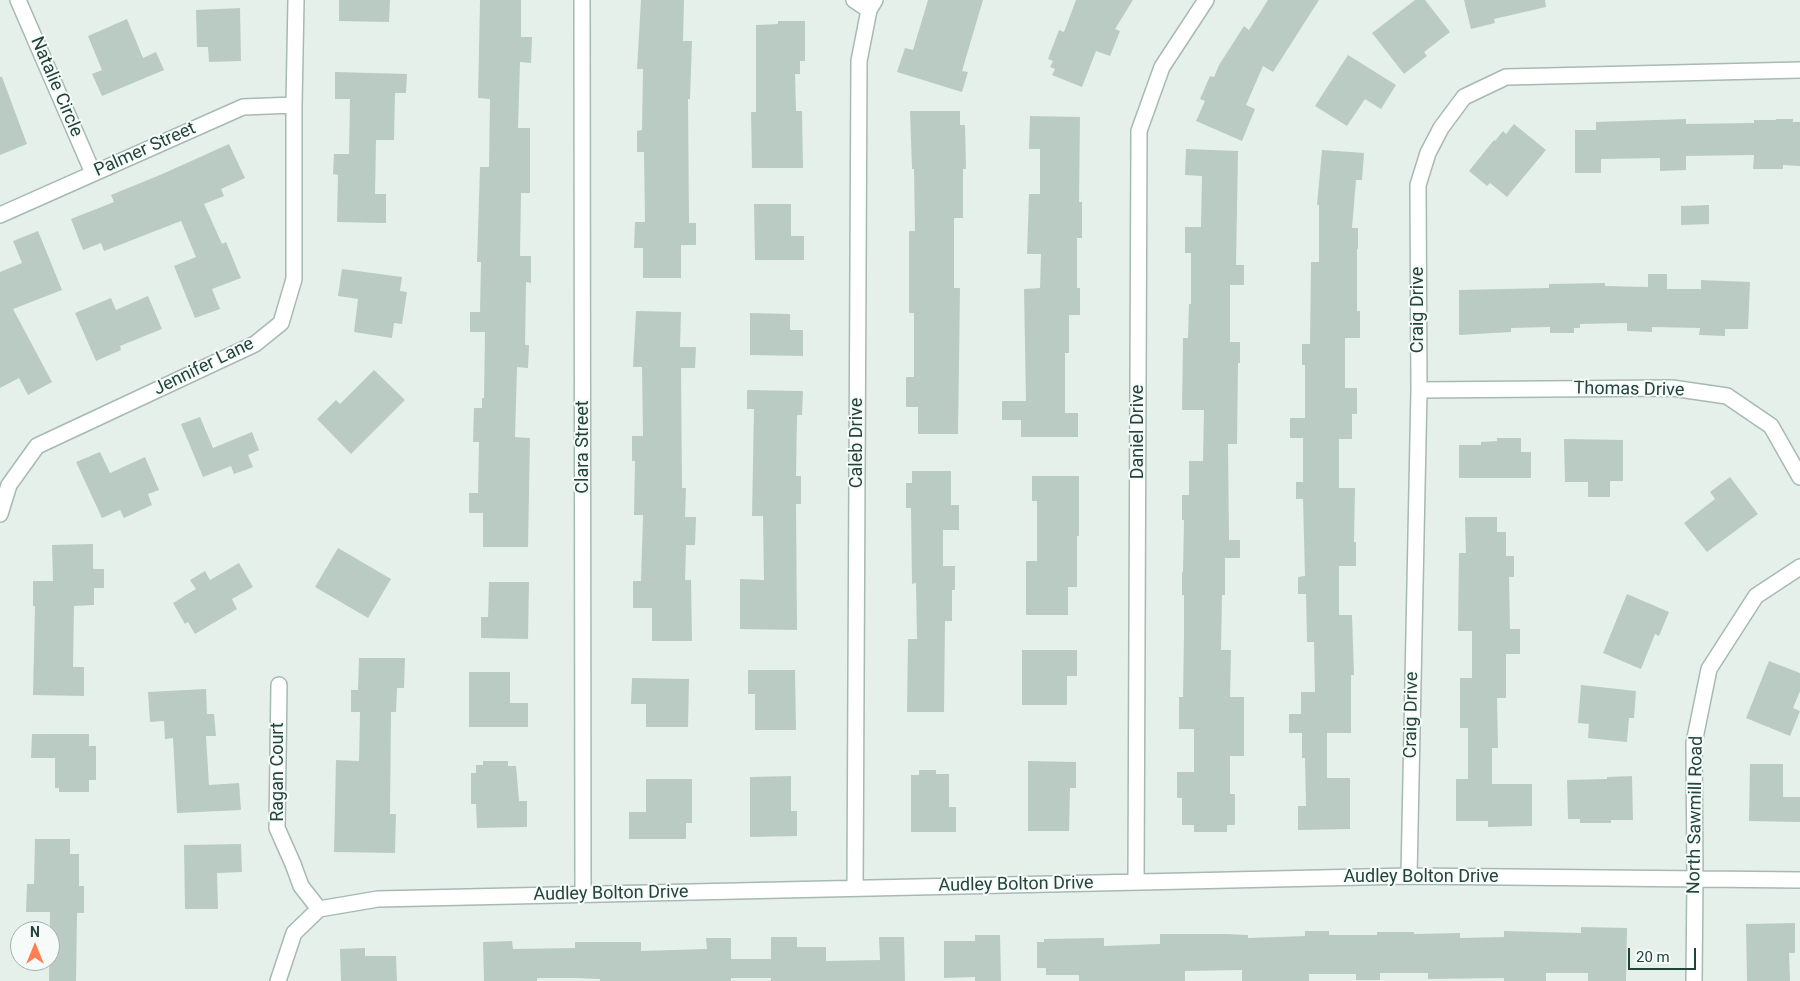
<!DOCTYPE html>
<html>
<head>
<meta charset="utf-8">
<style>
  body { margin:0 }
  #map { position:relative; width:1800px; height:981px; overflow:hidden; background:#e5f0eb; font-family:Roboto,sans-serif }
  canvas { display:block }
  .north { position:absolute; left:10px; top:921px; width:50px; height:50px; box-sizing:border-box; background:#f6fbf9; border:1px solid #a1b2ad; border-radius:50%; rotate:0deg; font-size:14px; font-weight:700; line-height:20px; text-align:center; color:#22443b }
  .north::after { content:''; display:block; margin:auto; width:18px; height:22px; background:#ff7f54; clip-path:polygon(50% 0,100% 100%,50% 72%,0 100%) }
  .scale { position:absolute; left:1628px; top:948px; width:68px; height:22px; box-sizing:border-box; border:2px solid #22443b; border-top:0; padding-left:6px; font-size:15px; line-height:18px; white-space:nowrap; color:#22443b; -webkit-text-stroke:4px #f6fbf9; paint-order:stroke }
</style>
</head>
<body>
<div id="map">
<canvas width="1800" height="981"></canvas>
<div class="north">N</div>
<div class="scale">20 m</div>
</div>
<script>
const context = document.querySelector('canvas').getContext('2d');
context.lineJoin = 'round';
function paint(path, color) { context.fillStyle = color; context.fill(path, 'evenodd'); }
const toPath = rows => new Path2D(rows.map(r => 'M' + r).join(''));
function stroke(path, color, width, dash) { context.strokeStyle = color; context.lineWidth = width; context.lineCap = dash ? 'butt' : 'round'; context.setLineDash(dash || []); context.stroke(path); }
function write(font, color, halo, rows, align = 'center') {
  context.font = font + ' Roboto,sans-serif'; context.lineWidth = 4; context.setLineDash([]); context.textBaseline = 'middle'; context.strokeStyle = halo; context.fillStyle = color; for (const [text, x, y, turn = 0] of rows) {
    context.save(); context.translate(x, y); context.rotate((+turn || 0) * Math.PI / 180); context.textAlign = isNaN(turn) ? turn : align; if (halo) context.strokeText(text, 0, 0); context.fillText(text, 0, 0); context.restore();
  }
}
paint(toPath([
  [339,0,390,0,389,22,339,21],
  [480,0,521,0,521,37,532,37,531,63,520,62,518,128,530,128,530,193,521,193,520,256,531,256,531,283,526,282,525,345,529,345,528,368,517,367,515,437,530,438,528,547,483,547,483,513,469,513,469,493,478,493,479,442,473,442,474,408,482,408,482,398,484,398,485,332,470,332,470,312,480,312,481,262,477,262,480,167,489,167,490,99,478,98],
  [641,0,684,0,683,41,692,41,690,99,688,99,689,223,696,223,696,245,681,245,681,278,643,278,643,248,634,248,635,222,645,222,644,152,637,152,637,131,642,130,643,69,637,69],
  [928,0,983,0,962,71,968,72,962,92,897,72,905,48,913,50],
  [1076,0,1133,0,1115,29,1120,31,1110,56,1096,51,1082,87,1052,75,1055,69,1050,67,1053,61,1048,59,1059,30,1064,32],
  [1268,0,1319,0,1273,72,1263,66,1246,105,1255,109,1242,141,1196,121,1205,101,1200,99,1210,76,1214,77,1219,65,1244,26,1249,30],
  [1415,0,1425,0,1450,32,1424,52,1427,56,1404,74,1372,33],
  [1464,0,1545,0,1546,7,1494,19,1495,23,1471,29],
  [240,8,241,61,209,62,208,47,197,47,196,10],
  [127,19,143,58,156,52,164,70,102,96,92,74,102,70,88,36],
  [778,21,805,21,805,61,800,61,800,74,795,74,796,111,802,111,803,168,752,168,751,112,756,112,756,25,778,24],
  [1348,55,1396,85,1381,109,1365,99,1347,126,1315,106],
  [335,72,407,74,406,93,395,93,394,140,376,140,375,194,386,194,386,223,337,222,338,175,333,174,334,154,349,154,350,99,335,99],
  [0,77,2,77,27,144,0,155],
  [910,111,960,111,960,125,965,125,966,169,963,169,963,218,954,218,954,288,960,288,958,434,918,434,918,407,906,407,906,377,914,377,914,313,909,313,909,231,915,231,914,169,912,169],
  [1030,116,1080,117,1079,202,1082,202,1082,238,1077,238,1077,288,1080,288,1080,315,1069,315,1069,353,1065,353,1065,413,1078,413,1078,437,1021,437,1021,420,1002,420,1002,401,1026,401,1024,289,1040,288,1041,254,1027,254,1029,194,1040,194,1040,149,1029,149],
  [1686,119,1686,124,1754,123,1754,120,1776,120,1776,119,1793,119,1793,122,1800,122,1800,166,1783,165,1783,169,1753,169,1754,155,1686,156,1686,170,1660,171,1660,158,1601,159,1601,173,1575,173,1575,130,1596,130,1596,122],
  [1514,124,1546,150,1507,197,1490,183,1487,186,1469,171,1494,140,1495,141,1503,131,1506,134],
  [229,144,245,178,221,189,224,196,204,204,222,244,226,242,241,278,212,289,220,309,195,318,174,266,196,257,181,221,104,251,101,243,83,250,71,219,114,202,111,195,160,175],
  [1186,149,1238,151,1236,265,1244,265,1244,285,1230,285,1230,342,1240,342,1240,363,1238,363,1237,444,1228,444,1229,540,1240,540,1240,558,1225,558,1225,595,1222,595,1221,650,1231,650,1230,697,1244,697,1244,756,1230,756,1230,794,1235,794,1235,825,1227,825,1227,832,1194,832,1194,825,1182,825,1182,798,1177,798,1177,772,1194,772,1194,729,1179,729,1179,697,1183,697,1184,636,1184,595,1182,595,1182,572,1183,572,1184,520,1182,520,1182,495,1189,495,1189,461,1203,461,1204,410,1182,410,1183,338,1188,338,1189,304,1191,304,1191,253,1185,253,1185,227,1201,227,1202,176,1185,175],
  [1322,150,1364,153,1362,180,1356,180,1352,228,1358,228,1358,249,1357,249,1357,311,1360,311,1360,338,1345,338,1345,388,1357,388,1357,414,1352,414,1352,439,1339,439,1339,488,1355,488,1354,542,1356,542,1356,566,1339,566,1339,615,1352,615,1354,675,1351,675,1351,733,1327,733,1327,778,1350,778,1350,829,1298,830,1298,806,1306,806,1305,758,1302,758,1302,733,1289,733,1289,714,1301,714,1301,692,1315,692,1314,642,1307,642,1306,594,1298,594,1298,577,1305,576,1303,499,1296,499,1296,482,1303,482,1303,438,1290,438,1290,418,1305,418,1305,365,1302,365,1302,344,1310,344,1311,262,1319,262,1319,205,1317,205],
  [754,204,791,204,791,236,804,236,804,260,755,260],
  [1709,205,1709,224,1681,225,1681,206],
  [38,231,62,290,13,309,52,382,28,395,19,378,0,388,0,272,22,263,13,241],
  [342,269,402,277,400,291,407,292,402,324,394,323,392,338,354,332,358,299,338,296],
  [1648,274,1667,274,1667,289,1701,289,1701,280,1750,282,1748,329,1725,329,1725,336,1699,335,1700,328,1652,327,1652,332,1627,331,1627,323,1580,324,1580,328,1574,328,1574,333,1550,333,1550,327,1511,328,1511,332,1459,335,1459,290,1549,288,1549,284,1605,283,1605,286,1648,287],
  [148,296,162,329,120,346,121,350,96,361,75,313,111,298,116,310],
  [636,311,681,312,680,347,696,347,695,368,681,368,682,488,686,488,685,517,696,517,695,545,686,545,685,580,691,580,692,641,652,641,652,608,633,608,633,581,641,581,643,515,634,515,635,461,632,461,632,436,643,436,642,367,633,367],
  [750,313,790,314,790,330,803,330,803,356,750,355],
  [374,370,405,400,351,454,317,419,336,400,340,404],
  [747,390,803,391,802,415,797,415,796,476,801,476,801,504,796,504,797,630,740,629,740,579,764,580,763,516,752,516,754,409,747,409],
  [200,417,213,448,252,432,259,450,248,455,253,467,234,474,231,466,203,477,181,424],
  [1497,438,1521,438,1521,452,1531,452,1531,478,1459,478,1459,445,1481,445,1481,442,1497,441],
  [1564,439,1623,440,1623,481,1610,481,1610,497,1588,497,1588,482,1565,482],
  [100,452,110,473,145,457,159,490,148,494,152,505,124,518,120,510,102,518,76,462],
  [912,471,951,471,951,505,959,505,959,530,943,530,943,566,955,566,955,590,952,590,952,621,945,621,944,712,907,712,908,639,917,639,916,583,912,584,911,508,906,508,906,483,912,483],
  [1032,476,1079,476,1079,536,1077,536,1077,587,1068,587,1068,615,1026,615,1026,561,1037,561,1037,501,1032,501],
  [1730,477,1758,514,1707,552,1684,523,1715,499,1710,492],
  [1465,517,1497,517,1497,532,1506,532,1506,556,1514,556,1514,577,1509,577,1510,629,1520,629,1520,654,1506,654,1506,698,1497,698,1498,748,1492,748,1492,784,1532,784,1532,826,1488,827,1488,821,1456,821,1456,779,1468,779,1468,728,1460,728,1460,678,1472,678,1472,631,1458,631,1459,553,1466,553],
  [93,544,93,569,104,569,104,588,94,588,94,605,74,606,73,667,84,667,84,696,33,695,35,606,33,606,33,581,53,581,52,545],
  [338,548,391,579,368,618,315,587],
  [239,563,253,587,232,599,237,609,195,634,188,622,185,624,173,603,196,589,190,580,205,571,210,580],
  [489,582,529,582,528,639,481,638,481,617,488,617],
  [1627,594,1669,612,1659,636,1655,634,1641,669,1603,653],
  [1022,650,1077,650,1077,676,1067,676,1067,705,1022,705],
  [359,658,405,658,404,688,397,688,396,712,391,712,390,814,396,814,395,853,334,852,336,760,359,761,360,712,351,712,351,690,358,690],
  [1769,661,1800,673,1800,691,1793,708,1800,711,1790,736,1746,718],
  [748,670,795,670,796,730,755,730,755,694,748,694],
  [469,672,510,672,510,703,528,703,528,727,469,727],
  [632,678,689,679,688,727,646,727,646,704,631,704],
  [1581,685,1636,691,1634,718,1629,718,1627,742,1588,738,1589,724,1578,723],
  [206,689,207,714,214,714,216,736,206,736,209,785,239,783,241,810,177,813,173,738,165,739,164,721,150,722,148,692],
  [32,734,89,734,89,746,96,746,96,780,89,780,89,792,59,792,59,788,55,788,55,758,31,758],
  [483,761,508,761,508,766,516,766,519,801,527,801,527,827,477,828,476,804,471,804,471,773,476,773,476,765,483,765],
  [1028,761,1076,762,1076,788,1070,788,1069,831,1028,831],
  [1750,764,1783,764,1783,797,1800,797,1800,822,1749,821],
  [919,770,936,770,936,774,949,774,949,807,956,807,956,832,911,832,911,775,919,775],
  [791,776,791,811,797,811,797,836,750,837,750,777],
  [1632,776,1633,820,1611,820,1611,823,1580,823,1580,819,1568,819,1567,780,1607,779,1607,777],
  [646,779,692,779,692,823,686,823,686,839,629,839,629,812,646,812],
  [35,839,70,839,70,854,79,854,79,886,84,886,84,913,77,913,76,981,49,981,50,912,26,912,27,884,34,884],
  [241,844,242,872,217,873,218,909,185,909,184,845],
  [1795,923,1795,953,1789,953,1790,981,1747,981,1746,924],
  [1581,927,1627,928,1626,981,1588,981,1588,973,1546,973,1546,981,1504,981,1504,978,1428,979,1428,973,1380,973,1380,980,1356,980,1356,974,1309,974,1309,981,1242,981,1242,970,1185,971,1185,981,1079,981,1079,975,1046,975,1046,968,1037,968,1037,942,1044,942,1044,939,1104,938,1104,946,1160,944,1160,934,1226,934,1248,935,1248,938,1305,936,1305,931,1329,931,1329,935,1377,935,1377,932,1414,932,1414,934,1460,933,1460,938,1504,937,1504,931,1581,933],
  [975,935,1000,935,1001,981,975,981,975,977,944,978,944,941,975,941],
  [771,937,797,937,797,947,826,947,826,961,880,960,879,937,904,937,905,981,771,981,771,978,731,978,731,981,600,981,600,979,575,978,537,978,537,981,484,981,483,942,512,941,513,949,575,948,575,942,641,942,641,951,707,949,706,938,731,938,731,959,771,959],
  [365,948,365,956,396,956,397,981,341,981,340,949]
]), '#bacbc4');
const street = toPath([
  [18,0,93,173],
  [582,0,583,894],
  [854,0,869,10],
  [0,215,243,107,294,105],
  [1419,390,1672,388,1727,396,1771,426,1800,477],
  [0,514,9,485,37,446,255,344,281,323,294,279,294,105,296,0],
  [279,685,277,828,293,864,301,886,319,909],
  [1409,876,1419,390,1418,185,1428,153,1441,128,1464,97,1506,77,1800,70],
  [1136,882,1139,131,1162,67,1206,0],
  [855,888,859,61,869,10,875,0],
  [278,981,294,933,319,909,378,899,1409,876,1800,880],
  [1694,981,1695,879,1694,743,1709,669,1756,596,1800,567]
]);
stroke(street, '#a7b9b3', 18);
stroke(street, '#fff', 15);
write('18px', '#22443b', '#f6fbf9', [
  ["Natalie Circle",56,87,67],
  ["Palmer Street",145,150,-24],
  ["Craig Drive",1418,310,-90],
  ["Jennifer Lane",204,367,-26],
  ["Thomas Drive",1629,390,1],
  ["Daniel Drive",1138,432,-90],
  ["Caleb Drive",857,443,-90],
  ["Clara Street",583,447,-90],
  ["Craig Drive",1412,715,-89],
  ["Ragan Court",278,772,-90],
  ["North Sawmill Road",1696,815,-89],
  ["Audley Bolton Drive",1421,877],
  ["Audley Bolton Drive",1016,885,-1],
  ["Audley Bolton Drive",611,894,-1]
]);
</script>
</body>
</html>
